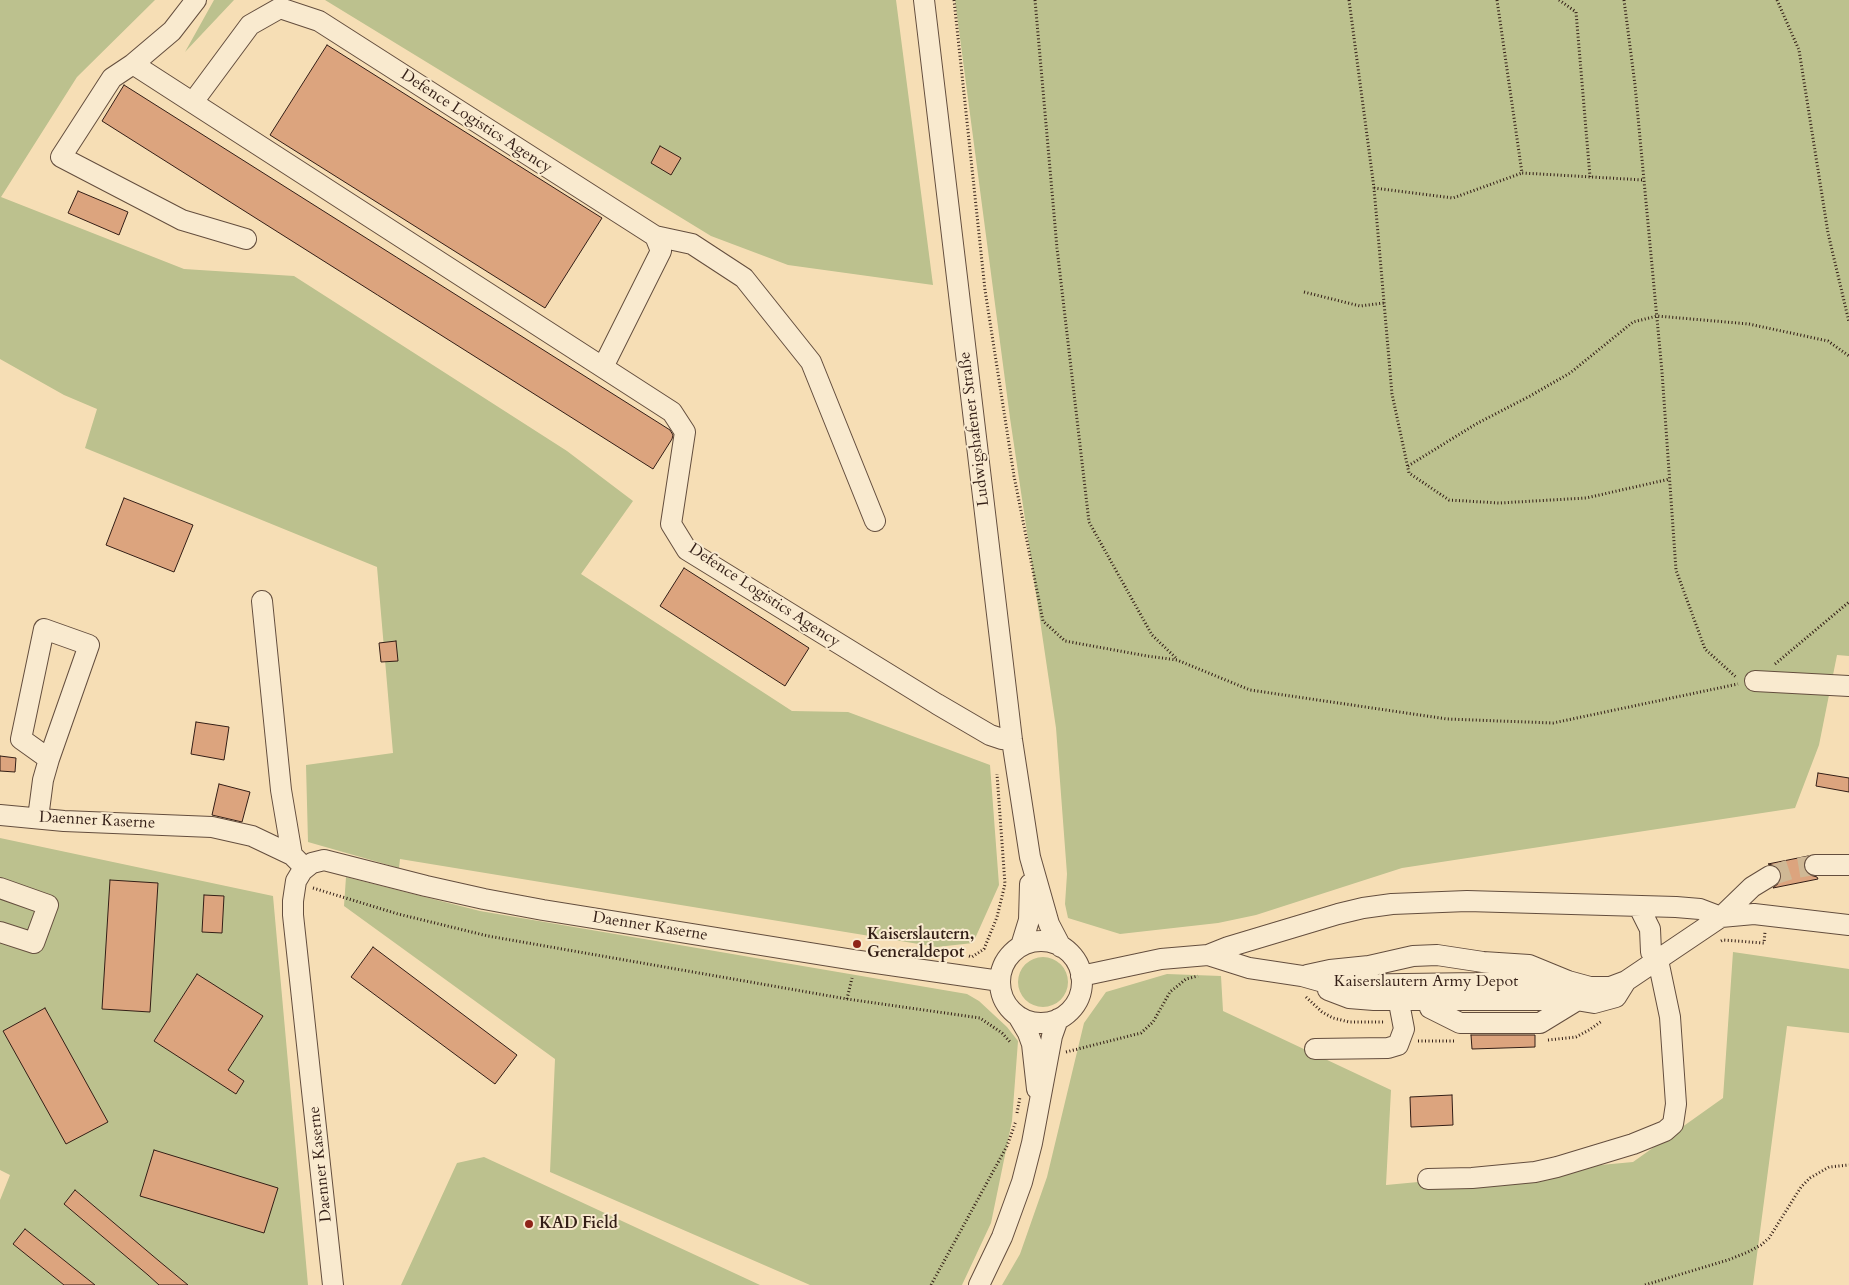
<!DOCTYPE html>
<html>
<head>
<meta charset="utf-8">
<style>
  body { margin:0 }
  canvas { display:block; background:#f6deb5 }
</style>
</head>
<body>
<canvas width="1849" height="1285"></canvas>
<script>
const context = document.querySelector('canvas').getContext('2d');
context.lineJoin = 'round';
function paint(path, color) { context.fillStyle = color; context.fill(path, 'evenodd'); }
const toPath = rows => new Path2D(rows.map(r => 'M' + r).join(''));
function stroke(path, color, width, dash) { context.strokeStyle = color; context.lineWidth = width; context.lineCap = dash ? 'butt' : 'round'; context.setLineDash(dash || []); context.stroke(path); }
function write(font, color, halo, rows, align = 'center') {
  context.font = font + ' Cardo,serif'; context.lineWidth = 4; context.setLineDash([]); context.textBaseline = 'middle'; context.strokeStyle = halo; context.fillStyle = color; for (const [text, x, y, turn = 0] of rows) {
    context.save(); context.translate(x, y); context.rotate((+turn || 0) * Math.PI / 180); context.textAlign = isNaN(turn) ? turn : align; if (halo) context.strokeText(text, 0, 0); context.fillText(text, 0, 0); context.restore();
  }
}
paint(toPath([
  [0,0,155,0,77,77,1,197,184,269,294,276,567,451,633,501,581,574,792,711,848,712,990,765,999,885,973,943,937,947,400,859,399,868,308,842,306,765,393,753,377,567,85,448,97,409,64,395,0,359],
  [214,0,234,0,185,52],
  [325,0,896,0,933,285,788,265,711,236],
  [955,0,1849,0,1849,656,1837,655,1819,745,1795,808,1402,868,1256,915,1218,923,1120,934,1068,918,1065,904,1067,874,1056,728,1010,418],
  [0,838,273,896,308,1285,0,1285,0,1200,10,1175,0,1170],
  [346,877,480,911,967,994,979,1001,1007,1027,1018,1041,1012,1121,991,1223,962,1285,810,1285,550,1172,555,1059,344,906],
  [1733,952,1849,969,1849,1033,1787,1026,1753,1285,1002,1285,1020,1254,1047,1177,1084,1023,1106,992,1167,974,1221,976,1223,1011,1391,1090,1386,1185,1633,1162,1723,1098],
  '1018 982a25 25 0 1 1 50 0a25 25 0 1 1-50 0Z',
  [484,1157,760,1285,401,1285,457,1163]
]), '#bcc18e');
const building = toPath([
  [327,45,602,218,545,308,270,135,327,45],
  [124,85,670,430,673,435,672,439,653,469,102,121,124,85],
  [660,146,681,158,671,175,651,163,660,146],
  [78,191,128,212,119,235,68,213,78,191],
  [124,498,193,525,174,572,106,545,124,498],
  [684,568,809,648,785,686,660,606,684,568],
  [396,641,398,661,381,662,379,643,396,641],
  [196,722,229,727,224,760,191,754,196,722],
  [0,756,16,758,15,772,0,771,0,756],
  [1818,773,1849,778,1849,792,1816,786,1818,773],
  [219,784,250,792,242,822,212,815,219,784],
  [1808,856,1803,865,1805,870,1810,875,1817,877,1818,879,1773,888,1780,882,1782,875,1780,870,1776,866,1768,864,1808,856],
  [110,880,158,883,150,1012,102,1009,110,880],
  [204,895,224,896,222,933,202,932,204,895],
  [373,947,517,1055,495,1084,351,977,373,947],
  [197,974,263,1016,228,1070,244,1081,236,1094,154,1041,197,974],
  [45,1008,108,1122,66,1144,3,1031,45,1008],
  [1471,1035,1535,1035,1535,1047,1472,1049,1471,1035],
  [1452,1095,1453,1125,1411,1127,1410,1097,1452,1095],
  [154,1150,278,1188,264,1233,140,1196,154,1150],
  [75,1190,159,1261,188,1285,159,1285,148,1275,64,1204,75,1190],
  [25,1229,95,1285,64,1285,13,1244,25,1229]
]);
paint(building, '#dca47e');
stroke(building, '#331e16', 1);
stroke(toPath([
  [1770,876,1791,869,1815,865]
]), '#cfb895', 20, [20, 10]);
const minor = toPath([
  [924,0,1012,740,1030,857,1049,924,1061,947],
  [133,64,172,31,196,0],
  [193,102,250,25,280,8,319,21,655,236,661,251,603,367],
  [655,236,692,244,744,278,811,362,875,521],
  [246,239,182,220,61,157,112,78,133,64,672,412,685,432,671,524,687,550,937,704,990,735,1002,739,1012,740],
  [262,601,281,790,292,855],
  [1755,681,1849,686],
  [0,815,64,821,212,827,252,836,292,855,305,868],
  [38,818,43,780,49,759,89,645,44,629,21,739,49,759],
  [1815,865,1849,865],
  [0,888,48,905,34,943,0,932],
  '1000 982a41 41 0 1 1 82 0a41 41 0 1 1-82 0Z',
  [1021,946,1029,920,1030,884],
  [1208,955,1228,947,1338,914,1363,908,1392,904,1467,901,1676,907,1700,909,1721,917,1752,887,1770,876],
  [1307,975,1330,970,1369,966,1413,956,1437,955,1483,962,1529,965,1568,981,1590,987,1610,987,1626,981],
  [1081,976,1161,959,1208,955,1249,968,1302,976,1334,985,1477,983,1522,980,1536,983,1570,999,1594,1003,1616,997,1626,981,1721,917,1754,914,1849,925],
  [1328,990,1349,998,1374,1000,1565,1000],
  [1430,1008,1460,1023,1540,1023,1576,1001],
  [1018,1016,1028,1033,1032,1044,1037,1089],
  [1315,1049,1388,1048,1398,1045,1404,1029,1400,1008],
  [1428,1179,1472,1178,1535,1172,1557,1167,1633,1144,1665,1131,1673,1124,1676,1104,1670,1017,1658,960,1651,952,1650,929,1639,907],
  [333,1285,293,915,293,901,296,881,302,871,312,863,324,860,426,886,484,899,543,910,854,960,1000,981],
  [979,1285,1002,1237,1022,1182,1032,1143,1052,1036,1058,1019]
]);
stroke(minor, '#644e3e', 22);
stroke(toPath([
  [954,0,985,290,1014,476,1043,621,1065,641,1147,656,1177,660,1250,690,1447,719,1553,723,1738,684],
  [1035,0,1057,248,1089,522,1152,635,1177,659],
  [1349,0,1374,188,1392,394,1409,473,1449,500,1499,503,1586,498,1670,479],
  [1497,0,1522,173,1644,180],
  [1559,0,1576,12,1590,177],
  [1624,0,1635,85,1662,372,1676,570,1705,649,1737,678],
  [1777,0,1799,50,1828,233,1849,322],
  [1374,188,1453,198,1522,173],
  [1304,292,1360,306,1384,303],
  [1408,466,1476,424,1530,396,1570,373,1633,322,1657,316,1749,324,1828,341,1849,356],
  [1775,664,1849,602],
  [313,888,398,914,488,936,847,999,980,1018,1002,1033,1011,1043],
  [1721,941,1723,940,1764,943,1765,932],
  [969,956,972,957,984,949,997,917,1005,884,997,774],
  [1306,997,1322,1012,1333,1018,1349,1022,1385,1022],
  [847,999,852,978],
  [1548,1040,1576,1037,1589,1030,1602,1021],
  [1418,1041,1455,1041],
  [1066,1052,1141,1033,1153,1022,1170,992,1186,979,1198,976],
  [1017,1113,1020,1097],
  [931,1285,1007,1146,1016,1121],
  [1645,1285,1728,1260,1748,1252,1761,1245,1769,1238,1801,1187,1810,1178,1829,1167,1849,1165]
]), '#331e16', 3, [1, 2.5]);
stroke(minor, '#f9eacf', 20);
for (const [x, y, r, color] of [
  [857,944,5,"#8f2418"],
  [529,1224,5,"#8f2418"]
]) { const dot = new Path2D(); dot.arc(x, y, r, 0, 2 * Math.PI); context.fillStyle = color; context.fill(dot); stroke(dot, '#f9eacf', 2); }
write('16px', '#331e16', '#f9eacf', [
  ["Defence Logistics Agency",476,122,33],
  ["Ludwigshafener Straße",975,429,-97],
  ["Defence Logistics Agency",764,596,33],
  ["Daenner Kaserne",97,821,3],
  ["Daenner Kaserne",650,927,9],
  ["Kaiserslautern Army Depot",1426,982],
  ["Daenner Kaserne",321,1164,-96]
]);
write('bold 16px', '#331e16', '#f9eacf', [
  ["Kaiserslautern,",867,935],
  ["Generaldepot",867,953],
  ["KAD Field",539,1224]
], 'left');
</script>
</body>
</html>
